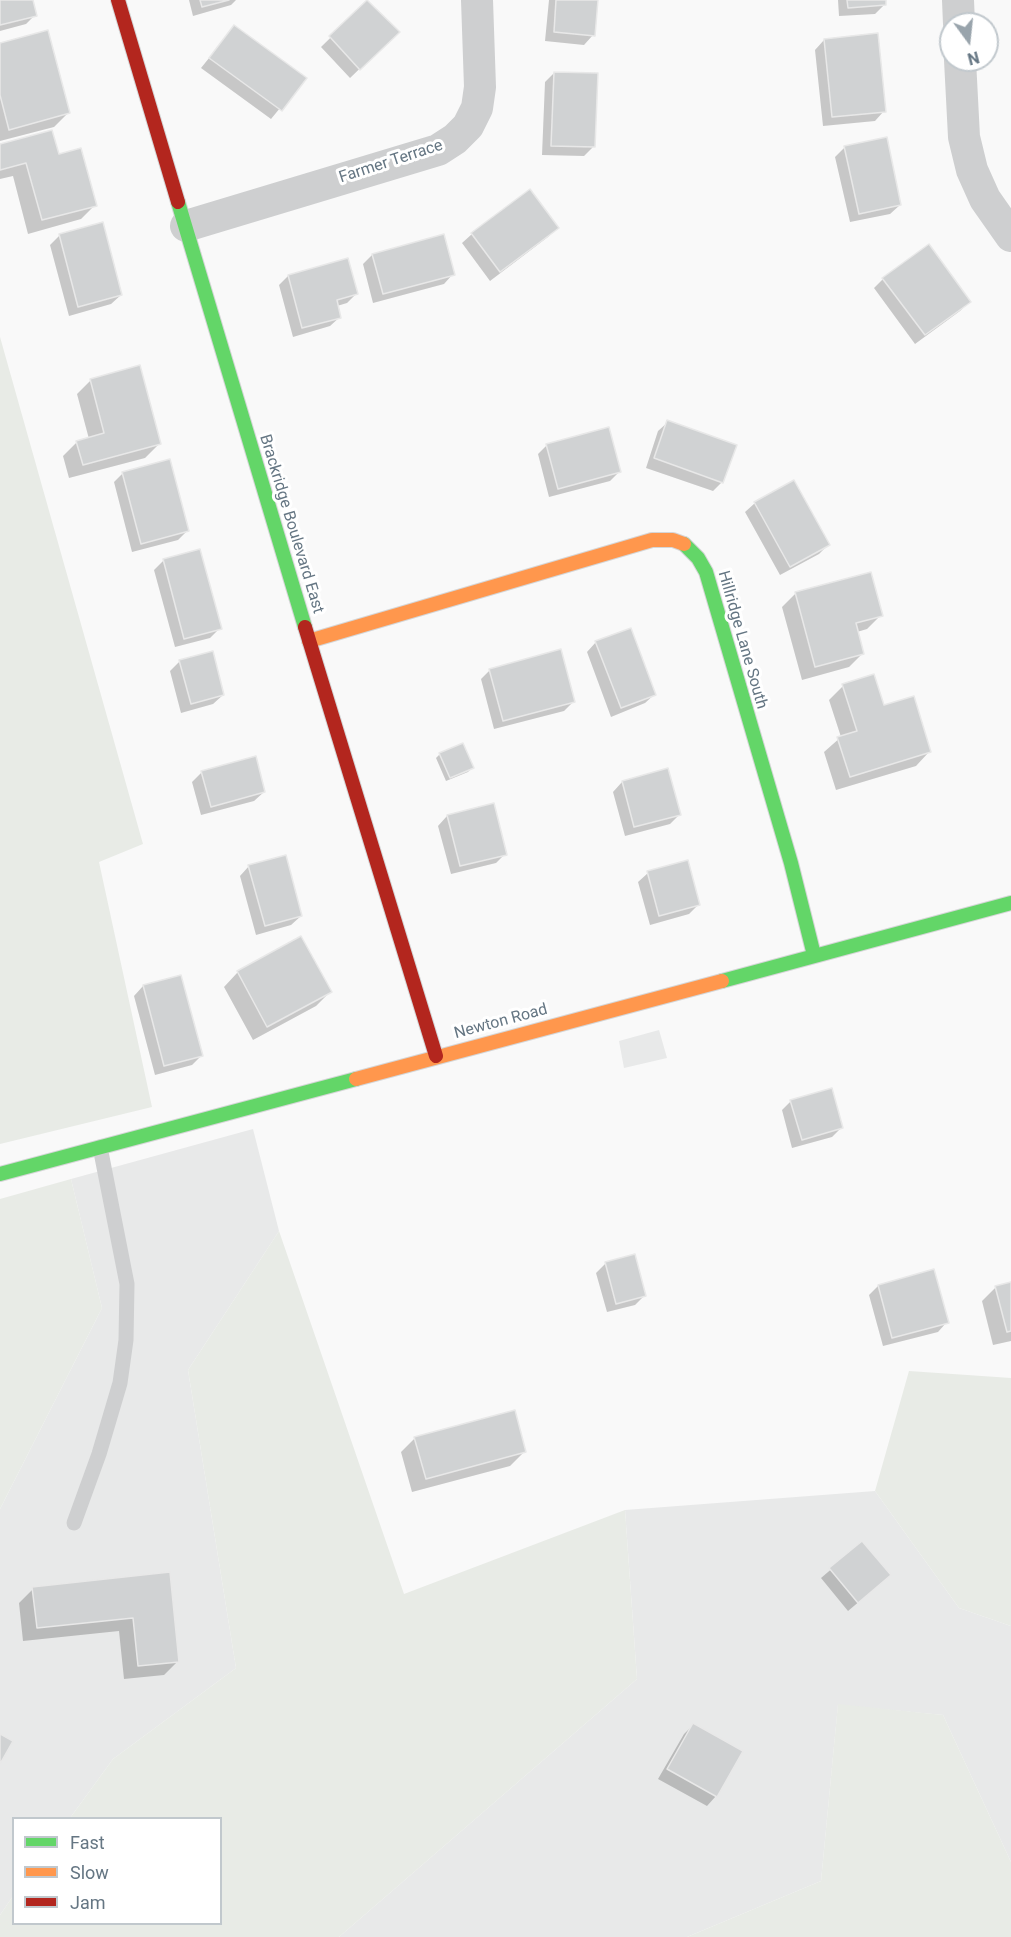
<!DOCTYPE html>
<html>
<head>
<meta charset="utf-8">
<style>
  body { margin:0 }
  #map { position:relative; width:1011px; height:1937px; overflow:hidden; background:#f9f9f9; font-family:Roboto,sans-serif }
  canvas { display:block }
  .legend { position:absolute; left:12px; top:1817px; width:210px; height:108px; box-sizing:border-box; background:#fff; border:2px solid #c1c8cd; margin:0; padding:8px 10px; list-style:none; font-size:18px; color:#657683 }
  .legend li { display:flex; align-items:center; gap:12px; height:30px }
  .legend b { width:30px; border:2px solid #c1c8cd }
  .north { position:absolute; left:939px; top:12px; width:60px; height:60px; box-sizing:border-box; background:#fff; border:2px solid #c1c8cd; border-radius:50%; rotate:165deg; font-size:16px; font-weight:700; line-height:24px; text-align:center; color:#657683 }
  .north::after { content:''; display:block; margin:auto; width:21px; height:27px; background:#99a4ac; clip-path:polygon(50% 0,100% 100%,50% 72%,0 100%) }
</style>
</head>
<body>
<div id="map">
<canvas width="1011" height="1937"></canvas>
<ul class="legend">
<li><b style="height:8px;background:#63d668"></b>Fast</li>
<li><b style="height:8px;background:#ff974d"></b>Slow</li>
<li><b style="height:8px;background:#b3261e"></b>Jam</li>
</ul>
<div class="north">N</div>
</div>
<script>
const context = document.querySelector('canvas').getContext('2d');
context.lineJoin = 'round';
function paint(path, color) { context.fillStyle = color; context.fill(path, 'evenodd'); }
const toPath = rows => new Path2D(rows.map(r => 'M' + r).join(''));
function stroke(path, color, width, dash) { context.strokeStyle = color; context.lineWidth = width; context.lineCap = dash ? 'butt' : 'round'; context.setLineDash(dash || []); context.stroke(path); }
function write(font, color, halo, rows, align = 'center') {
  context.font = font + ' Roboto,sans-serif'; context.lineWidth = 6; context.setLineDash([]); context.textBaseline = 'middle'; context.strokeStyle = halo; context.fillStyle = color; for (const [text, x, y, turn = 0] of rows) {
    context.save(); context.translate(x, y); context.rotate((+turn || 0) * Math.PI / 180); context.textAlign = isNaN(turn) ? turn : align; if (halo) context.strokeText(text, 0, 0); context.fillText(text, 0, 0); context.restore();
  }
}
paint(toPath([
  [659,1030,667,1058,624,1068,619,1041],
  [253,1129,279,1231,188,1370,236,1668,113,1759,70,1818,14,1818,13,1896,0,1915,0,1509,102,1308,71,1179],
  [875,1491,959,1608,1011,1626,1011,1862,943,1715,838,1705,821,1881,687,1937,339,1937,637,1679,625,1510]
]), '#e8e9e9');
paint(toPath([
  [0,337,143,844,99,862,152,1107,0,1144],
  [71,1179,102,1308,0,1509,0,1199],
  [279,1231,404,1594,625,1510,637,1679,339,1937,0,1937,0,1915,13,1896,14,1924,220,1924,220,1818,70,1818,113,1759,236,1668,188,1370],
  [909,1371,1011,1378,1011,1626,959,1608,875,1491],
  [838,1704,943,1715,1011,1862,1011,1937,687,1937,821,1881]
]), '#e8ebe6');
paint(toPath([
  [0,0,31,0,35,15,26,24,0,31],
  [189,0,236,0,231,5,193,16],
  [549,0,596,0,593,35,584,45,545,41],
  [838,0,884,0,885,4,875,14,839,16],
  [368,1,398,32,350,78,321,47],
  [234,27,304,79,271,119,201,68],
  [824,40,884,111,875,121,823,126,815,50],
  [0,44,68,113,54,127,0,141],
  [554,73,593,147,584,156,542,155,545,82],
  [0,145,58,156,95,205,81,219,28,234,13,176,0,179],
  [845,147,900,205,890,214,850,222,835,157],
  [529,192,557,228,548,237,490,281,462,243,472,234],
  [102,224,121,295,111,304,69,316,50,245,59,236],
  [372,255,453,274,444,284,373,303,363,264],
  [288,276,356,294,347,303,337,306,340,317,330,326,293,337,279,285],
  [883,279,969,302,960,311,915,344,874,288],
  [91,380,159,444,145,458,69,478,63,456,77,442,89,439,77,394],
  [668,422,722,482,713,491,646,468,658,431],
  [547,445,620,471,610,481,549,497,538,454],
  [123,473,188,530,178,540,132,552,114,482],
  [755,503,828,545,819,554,780,575,745,512],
  [164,560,220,628,210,638,175,647,154,570],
  [796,593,881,615,867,629,857,632,863,653,849,667,802,680,782,607],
  [596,642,655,694,645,703,611,717,587,652],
  [180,661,223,695,213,704,181,713,170,671],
  [490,670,574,701,564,711,494,729,481,679],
  [843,686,883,707,929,752,916,766,836,790,824,752,841,737,829,700],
  [440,754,472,768,468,772,446,781,436,758],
  [202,772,264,792,254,801,201,815,192,782],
  [622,782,679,815,670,824,625,836,613,792],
  [447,816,505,854,496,863,451,874,438,826],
  [249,866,301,916,291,925,256,935,240,876],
  [648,873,698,905,689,914,650,925,638,882],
  [301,938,330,992,316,1006,253,1040,224,987,237,973],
  [180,976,201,1056,192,1065,155,1075,134,996,143,986],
  [791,1101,841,1128,832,1137,792,1148,782,1110],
  [605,1264,645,1295,635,1305,607,1312,596,1273],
  [1011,1283,1011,1341,993,1345,982,1301,996,1287],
  [878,1286,947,1322,938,1332,883,1346,869,1295],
  [415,1438,524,1452,510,1466,412,1492,401,1452],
  [862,1543,880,1584,848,1611,821,1578],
  [169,1574,178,1661,164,1675,124,1679,119,1631,23,1641,19,1603,33,1589],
  [693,1725,716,1796,707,1806,658,1779,684,1734]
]), '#0003');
const building = toPath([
  [0,0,33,0,37,16,0,25,0,0],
  [200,0,229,0,202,7,200,0],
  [367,0,400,32,360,70,329,36,367,0],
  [556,0,598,0,595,36,554,32,556,0],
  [847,0,886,0,886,5,848,8,847,0],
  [234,25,307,78,282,111,209,58,234,25],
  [48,30,70,113,9,130,0,95,0,43,48,30],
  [878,33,886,112,832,117,824,39,878,33],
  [554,72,598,73,595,147,551,146,554,72],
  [52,130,59,154,81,148,97,206,42,220,26,163,0,170,0,144,52,130],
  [887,137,901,205,859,214,844,146,887,137],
  [530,189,559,228,500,272,471,233,530,189],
  [103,222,122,295,78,307,59,234,103,222],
  [444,234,455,275,383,294,372,254,444,234],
  [929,244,971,302,925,335,882,278,929,244],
  [348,258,358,294,337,300,341,318,302,328,288,275,348,258],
  [140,365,161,444,83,465,76,441,104,433,90,379,140,365],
  [667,420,737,445,723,483,654,458,667,420],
  [609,427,621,472,558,489,546,444,609,427],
  [170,459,189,531,141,544,122,472,170,459],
  [794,480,830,545,790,567,754,502,794,480],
  [200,549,222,629,184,639,163,559,200,549],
  [871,572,883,616,856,623,864,654,815,667,795,592,871,572],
  [631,628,656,695,621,708,595,641,631,628],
  [561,649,575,702,503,721,489,669,561,649],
  [213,651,224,695,191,704,179,660,213,651],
  [874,674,884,705,914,696,931,752,850,777,837,737,857,731,842,684,874,674],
  [463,743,474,768,450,778,439,753,463,743],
  [256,756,265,792,211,807,201,771,256,756],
  [668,768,681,815,634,827,622,781,668,768],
  [494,803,507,855,460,866,447,815,494,803],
  [286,855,302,916,265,926,248,865,286,855],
  [688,860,700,905,659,916,647,871,688,860],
  [301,936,332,992,267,1027,237,971,301,936],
  [181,975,203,1056,164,1066,143,985,181,975],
  [832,1088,843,1128,802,1140,790,1100,832,1088],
  [635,1254,646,1296,616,1304,605,1262,635,1254],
  [934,1269,949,1323,892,1338,878,1285,934,1269],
  [1011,1282,1011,1331,1007,1332,995,1286,1011,1282],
  [515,1410,526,1452,426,1479,414,1437,515,1410],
  [862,1541,891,1575,858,1603,829,1568,862,1541],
  [170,1572,179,1662,138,1666,133,1618,37,1628,32,1587,170,1572],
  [693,1723,743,1751,717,1797,667,1769,693,1723],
  [0,1734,13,1741,0,1764,0,1734]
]);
paint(building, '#d0d2d3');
stroke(building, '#e8e8e8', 1.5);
const fast = toPath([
  [178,202,305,627],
  [684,544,698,558,706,572,791,863,814,955],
  [722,981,1011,903],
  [0,1174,356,1079]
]);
const slow = toPath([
  [309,641,652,540,673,540,684,544],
  [356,1079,722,981]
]);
const jam = toPath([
  [118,0,178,202],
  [305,627,436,1056]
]);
stroke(fast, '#d5d6d7', 16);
stroke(slow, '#d5d6d7', 16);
stroke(jam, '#d5d6d7', 16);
stroke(toPath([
  [74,1523,99,1454,120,1383,126,1340,127,1284,100,1147]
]), '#cecfd0', 15);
stroke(toPath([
  [958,0,959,24],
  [960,60,964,137,972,170,985,199,1011,236],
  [186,226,438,150,455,139,468,126,477,108,480,87,477,0]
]), '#cecfd0', 32);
stroke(fast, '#63d668', 14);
stroke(slow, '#ff974d', 14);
stroke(jam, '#b3261e', 14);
write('16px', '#657683', '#fff', [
  ["Farmer Terrace",391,162,-18],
  ["Brackridge Boulevard East",291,524,73],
  ["Hillridge Lane South",742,640,74],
  ["Newton Road",501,1022,-15]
]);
</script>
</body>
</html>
